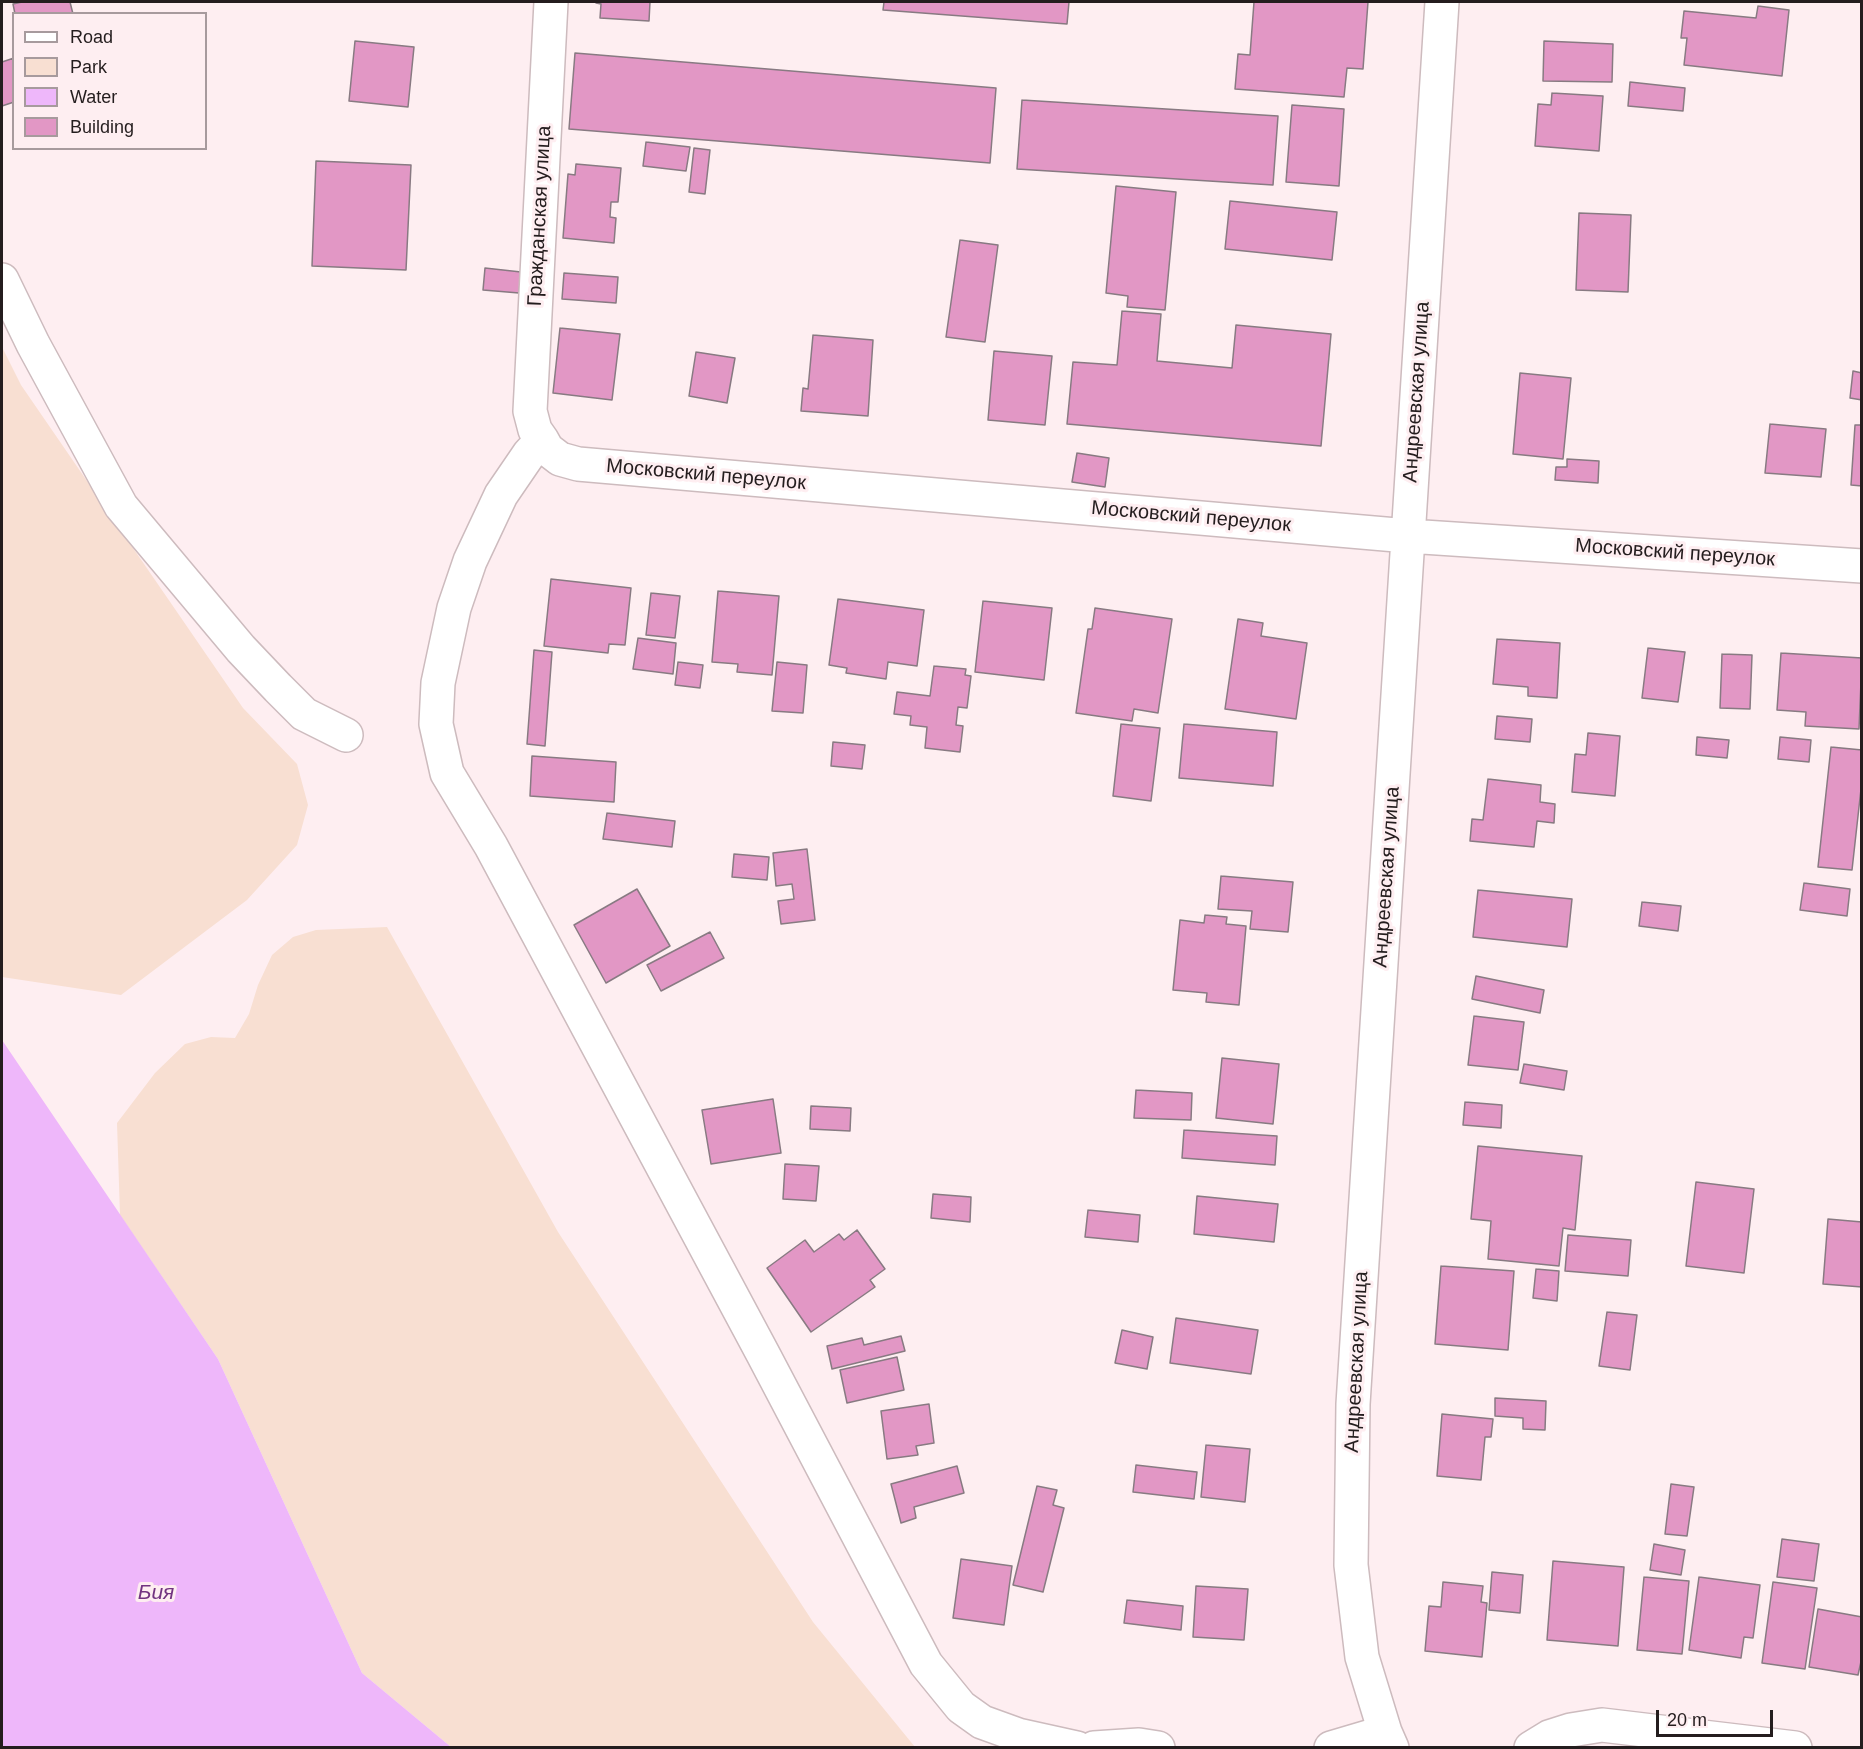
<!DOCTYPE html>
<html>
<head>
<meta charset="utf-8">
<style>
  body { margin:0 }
  #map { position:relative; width:1863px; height:1749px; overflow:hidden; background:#feeef1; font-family:Arial,sans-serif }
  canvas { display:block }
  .frame { position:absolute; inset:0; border:3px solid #241d1e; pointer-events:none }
  .legend { position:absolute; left:12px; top:12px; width:195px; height:138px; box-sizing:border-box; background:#feeef1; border:2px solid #a79a9d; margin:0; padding:8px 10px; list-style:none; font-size:18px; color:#241d1e }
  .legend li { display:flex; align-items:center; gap:12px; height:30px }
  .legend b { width:30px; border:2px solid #a79a9d }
  .scale { position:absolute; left:1656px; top:1710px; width:117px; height:27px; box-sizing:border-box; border:3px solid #241d1e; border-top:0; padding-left:8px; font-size:18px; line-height:21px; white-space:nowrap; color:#241d1e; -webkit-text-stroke:4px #feeef1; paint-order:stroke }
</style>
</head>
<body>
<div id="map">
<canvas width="1863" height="1749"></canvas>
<div class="frame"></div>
<ul class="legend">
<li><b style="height:8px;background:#fff"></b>Road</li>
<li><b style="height:16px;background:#f8dfd2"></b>Park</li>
<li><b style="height:16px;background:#eeb7fa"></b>Water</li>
<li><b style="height:16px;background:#e297c5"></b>Building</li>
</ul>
<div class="scale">20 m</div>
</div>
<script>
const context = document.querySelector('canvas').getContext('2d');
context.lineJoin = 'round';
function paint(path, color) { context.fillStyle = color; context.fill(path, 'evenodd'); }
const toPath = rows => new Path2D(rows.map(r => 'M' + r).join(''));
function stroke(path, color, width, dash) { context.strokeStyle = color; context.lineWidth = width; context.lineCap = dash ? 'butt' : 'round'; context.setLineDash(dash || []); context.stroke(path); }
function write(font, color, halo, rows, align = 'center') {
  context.font = font + ' Arial,sans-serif'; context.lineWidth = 6; context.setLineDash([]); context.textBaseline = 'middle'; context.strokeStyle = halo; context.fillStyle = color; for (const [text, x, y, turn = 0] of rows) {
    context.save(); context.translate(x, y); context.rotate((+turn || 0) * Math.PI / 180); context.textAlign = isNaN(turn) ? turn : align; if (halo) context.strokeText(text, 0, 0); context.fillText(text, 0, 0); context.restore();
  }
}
paint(toPath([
  [2,347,21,385,243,708,297,764,308,805,297,845,247,900,121,995,2,977],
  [387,927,558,1232,813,1622,915,1747,451,1747,362,1673,218,1359,120,1215,117,1123,155,1073,185,1044,211,1037,235,1038,249,1014,258,985,272,955,293,937,316,930]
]), '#f8dfd2');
paint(toPath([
  [2,1040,218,1359,362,1673,451,1747,2,1747]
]), '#eeb7fa');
const building = toPath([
  [22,2,70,2,73,14,15,14,13,4,22,2],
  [596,2,650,2,649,21,600,18,601,4,596,3,596,2],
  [884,2,1069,2,1067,24,883,10,884,2],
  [1254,2,1368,2,1363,69,1347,68,1344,97,1235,89,1238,54,1250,55,1254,2],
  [1758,6,1789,10,1782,76,1684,65,1687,38,1681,38,1684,11,1756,18,1758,6],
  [355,41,414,47,408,107,349,101,355,41],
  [1544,41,1613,44,1612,82,1543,81,1544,41],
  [575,53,996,88,990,163,569,129,575,53],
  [14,58,14,102,2,106,2,62,14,58],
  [1630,82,1685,88,1683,111,1628,106,1630,82],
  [1552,93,1603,96,1599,151,1535,146,1538,104,1551,105,1552,93],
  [1022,100,1278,116,1273,185,1017,169,1022,100],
  [1292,105,1344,109,1339,186,1286,182,1292,105],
  [646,142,690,147,686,171,643,166,646,142],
  [694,148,710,150,705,194,689,192,694,148],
  [316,161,411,165,406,270,312,266,316,161],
  [576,164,621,168,618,202,611,202,610,217,616,218,614,243,563,238,568,174,575,175,576,164],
  [1116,186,1176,192,1165,310,1127,307,1128,296,1106,293,1116,186],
  [1230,201,1337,212,1332,260,1225,249,1230,201],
  [1579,213,1631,215,1628,292,1576,290,1579,213],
  [960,240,998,245,985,342,946,337,960,240],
  [485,268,521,272,519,293,483,290,485,268],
  [564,273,618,277,616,303,562,299,564,273],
  [1122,311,1161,314,1157,361,1232,368,1236,325,1331,334,1321,446,1067,424,1073,362,1117,365,1122,311],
  [560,328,620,334,612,400,553,393,560,328],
  [813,335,873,340,868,416,801,411,803,388,808,389,813,335],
  [994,351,1052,356,1045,425,988,420,994,351],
  [696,352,735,358,727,403,689,396,696,352],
  [1853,371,1862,373,1862,400,1850,398,1853,371],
  [1520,373,1571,378,1563,459,1513,454,1520,373],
  [1770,424,1826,429,1821,477,1765,473,1770,424],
  [1855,425,1862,425,1862,486,1851,485,1855,425],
  [1077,453,1109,458,1105,487,1072,482,1077,453],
  [1567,459,1599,461,1598,483,1555,480,1556,467,1567,467,1567,459],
  [551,579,631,588,625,645,609,644,608,653,544,646,551,579],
  [718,591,779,596,772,675,737,672,738,664,712,662,718,591],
  [651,593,680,596,675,638,646,635,651,593],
  [838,599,924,610,917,666,888,662,886,679,846,673,847,668,829,665,838,599],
  [983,601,1052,608,1044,680,975,672,983,601],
  [1095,608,1172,619,1158,713,1134,709,1132,721,1076,713,1088,629,1092,629,1095,608],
  [1238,619,1263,623,1261,636,1307,643,1296,719,1225,709,1238,619],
  [638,638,676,643,673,674,633,669,638,638],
  [1497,639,1560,643,1557,698,1528,696,1528,687,1493,684,1497,639],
  [1648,648,1685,652,1678,702,1642,698,1648,648],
  [534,650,552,652,545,746,527,744,534,650],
  [1781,653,1862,658,1859,729,1805,726,1806,712,1777,710,1781,653],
  [1722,654,1752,655,1750,709,1720,708,1722,654],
  [678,662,703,665,700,688,675,685,678,662],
  [777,662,807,665,803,713,772,711,777,662],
  [934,666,966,669,965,675,971,676,967,708,958,707,956,725,963,726,960,752,925,748,927,727,910,725,911,716,894,714,897,692,930,696,934,666],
  [1497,716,1532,719,1530,742,1495,739,1497,716],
  [1121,724,1160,728,1151,801,1113,796,1121,724],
  [1184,724,1277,732,1273,786,1179,778,1184,724],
  [1588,733,1620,736,1615,796,1572,792,1575,754,1586,755,1588,733],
  [1697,737,1729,740,1727,758,1696,755,1697,737],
  [1780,737,1811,740,1809,762,1778,759,1780,737],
  [833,742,865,745,862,769,831,766,833,742],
  [1831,747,1862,750,1862,780,1852,870,1818,867,1831,747],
  [532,756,616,762,614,802,530,796,532,756],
  [1488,779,1541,785,1540,802,1555,804,1554,823,1537,821,1534,847,1470,841,1472,819,1483,820,1488,779],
  [607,813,675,821,672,847,603,839,607,813],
  [807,849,815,920,781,924,778,901,794,899,792,884,776,886,773,853,807,849],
  [734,854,769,857,767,880,732,877,734,854],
  [1221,876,1293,882,1288,932,1250,929,1252,911,1218,909,1221,876],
  [1804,883,1850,889,1847,916,1800,910,1804,883],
  [637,889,670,946,606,983,574,925,637,889],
  [1478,890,1572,899,1567,947,1473,937,1478,890],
  [1642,902,1681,906,1678,931,1639,926,1642,902],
  [1205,915,1227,917,1226,924,1246,926,1239,1005,1206,1002,1207,993,1173,990,1180,920,1204,923,1205,915],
  [710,932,724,958,661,991,647,965,710,932],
  [1476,976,1544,990,1540,1013,1472,999,1476,976],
  [1474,1016,1524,1022,1518,1070,1468,1065,1474,1016],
  [1222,1058,1279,1064,1273,1124,1216,1118,1222,1058],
  [1524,1064,1567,1071,1564,1090,1520,1083,1524,1064],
  [1136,1090,1192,1093,1191,1120,1134,1118,1136,1090],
  [773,1099,781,1153,711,1164,702,1110,773,1099],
  [1465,1102,1502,1105,1501,1128,1463,1125,1465,1102],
  [811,1106,851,1108,850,1131,810,1129,811,1106],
  [1184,1130,1277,1136,1275,1165,1182,1158,1184,1130],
  [1478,1146,1582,1156,1575,1230,1563,1228,1559,1266,1488,1259,1491,1221,1471,1219,1478,1146],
  [785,1164,819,1166,816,1201,783,1199,785,1164],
  [1696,1182,1754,1189,1744,1273,1686,1266,1696,1182],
  [933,1194,971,1197,970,1222,931,1218,933,1194],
  [1197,1196,1278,1204,1274,1242,1194,1234,1197,1196],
  [1088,1210,1140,1215,1138,1242,1085,1237,1088,1210],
  [1828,1219,1862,1222,1862,1287,1823,1284,1828,1219],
  [857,1230,885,1269,870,1280,875,1287,811,1332,767,1268,805,1240,814,1252,839,1234,844,1240,857,1230],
  [1568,1235,1631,1240,1628,1276,1565,1271,1568,1235],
  [1441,1266,1514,1271,1508,1350,1435,1344,1441,1266],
  [1536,1269,1559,1271,1557,1301,1533,1298,1536,1269],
  [1607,1312,1637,1315,1630,1370,1599,1366,1607,1312],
  [1176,1318,1258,1330,1251,1374,1170,1363,1176,1318],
  [1122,1330,1153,1337,1147,1369,1115,1363,1122,1330],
  [901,1336,905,1351,832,1369,827,1346,862,1338,864,1345,901,1336],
  [897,1357,904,1390,847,1403,840,1370,897,1357],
  [1495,1398,1546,1401,1545,1430,1523,1429,1523,1418,1495,1416,1495,1398],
  [929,1404,934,1443,916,1446,918,1455,887,1459,881,1411,929,1404],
  [1442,1414,1493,1419,1491,1437,1485,1437,1481,1480,1437,1476,1442,1414],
  [1206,1445,1250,1449,1245,1502,1201,1497,1206,1445],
  [1136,1465,1197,1472,1194,1499,1133,1492,1136,1465],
  [957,1466,964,1493,914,1507,916,1518,901,1523,891,1484,957,1466],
  [1671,1484,1694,1487,1687,1536,1665,1534,1671,1484],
  [1037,1486,1057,1490,1053,1505,1064,1508,1043,1592,1013,1585,1037,1486],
  [1782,1539,1819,1544,1814,1581,1777,1577,1782,1539],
  [1654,1544,1685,1550,1681,1575,1650,1570,1654,1544],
  [961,1559,1012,1566,1004,1625,953,1618,961,1559],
  [1553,1561,1624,1567,1618,1646,1547,1640,1553,1561],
  [1492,1572,1523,1575,1520,1613,1489,1610,1492,1572],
  [1644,1577,1689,1581,1682,1654,1637,1650,1644,1577],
  [1699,1577,1760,1585,1753,1638,1744,1637,1741,1658,1689,1650,1699,1577],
  [1443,1582,1483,1586,1481,1602,1487,1603,1482,1657,1425,1651,1429,1606,1441,1607,1443,1582],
  [1773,1582,1817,1588,1805,1669,1762,1663,1773,1582],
  [1196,1586,1248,1589,1244,1640,1193,1637,1196,1586],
  [1127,1600,1183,1606,1181,1630,1124,1623,1127,1600],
  [1818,1609,1862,1617,1862,1657,1858,1675,1809,1667,1818,1609]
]);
paint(building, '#e297c5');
stroke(building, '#887a82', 1.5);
const minor = toPath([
  [551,2,530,411,535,430,542,440,547,449,560,459,578,464,1408,536,1862,566],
  [2,280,33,344,121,506,241,649,278,688,304,714,346,735],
  [542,440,529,454,501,495,470,561,454,608,438,683,436,724,447,773,491,846,763,1354,926,1664,961,1707,982,1722,1018,1735,1077,1748],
  [1094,1748,1139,1745,1158,1748],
  [1331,1748,1385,1732],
  [1392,1748,1385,1732,1362,1657,1351,1565,1353,1404,1442,2],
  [1531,1748,1549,1737,1571,1730,1602,1725,1795,1748]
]);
stroke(minor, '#cdbbbe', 36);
stroke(minor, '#fff', 33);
write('20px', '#241d1e', '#feeef1', [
  ["Гражданская улица",540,216,-87],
  ["Андреевская улица",1417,392,-86],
  ["Московский переулок",706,475,5],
  ["Московский переулок",1191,517,5],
  ["Московский переулок",1675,553,4],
  ["Андреевская улица",1387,877,-86],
  ["Андреевская улица",1357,1362,-87]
]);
write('italic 21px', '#723380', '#feeef1', [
  ["Бия",156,1593]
]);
</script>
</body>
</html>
